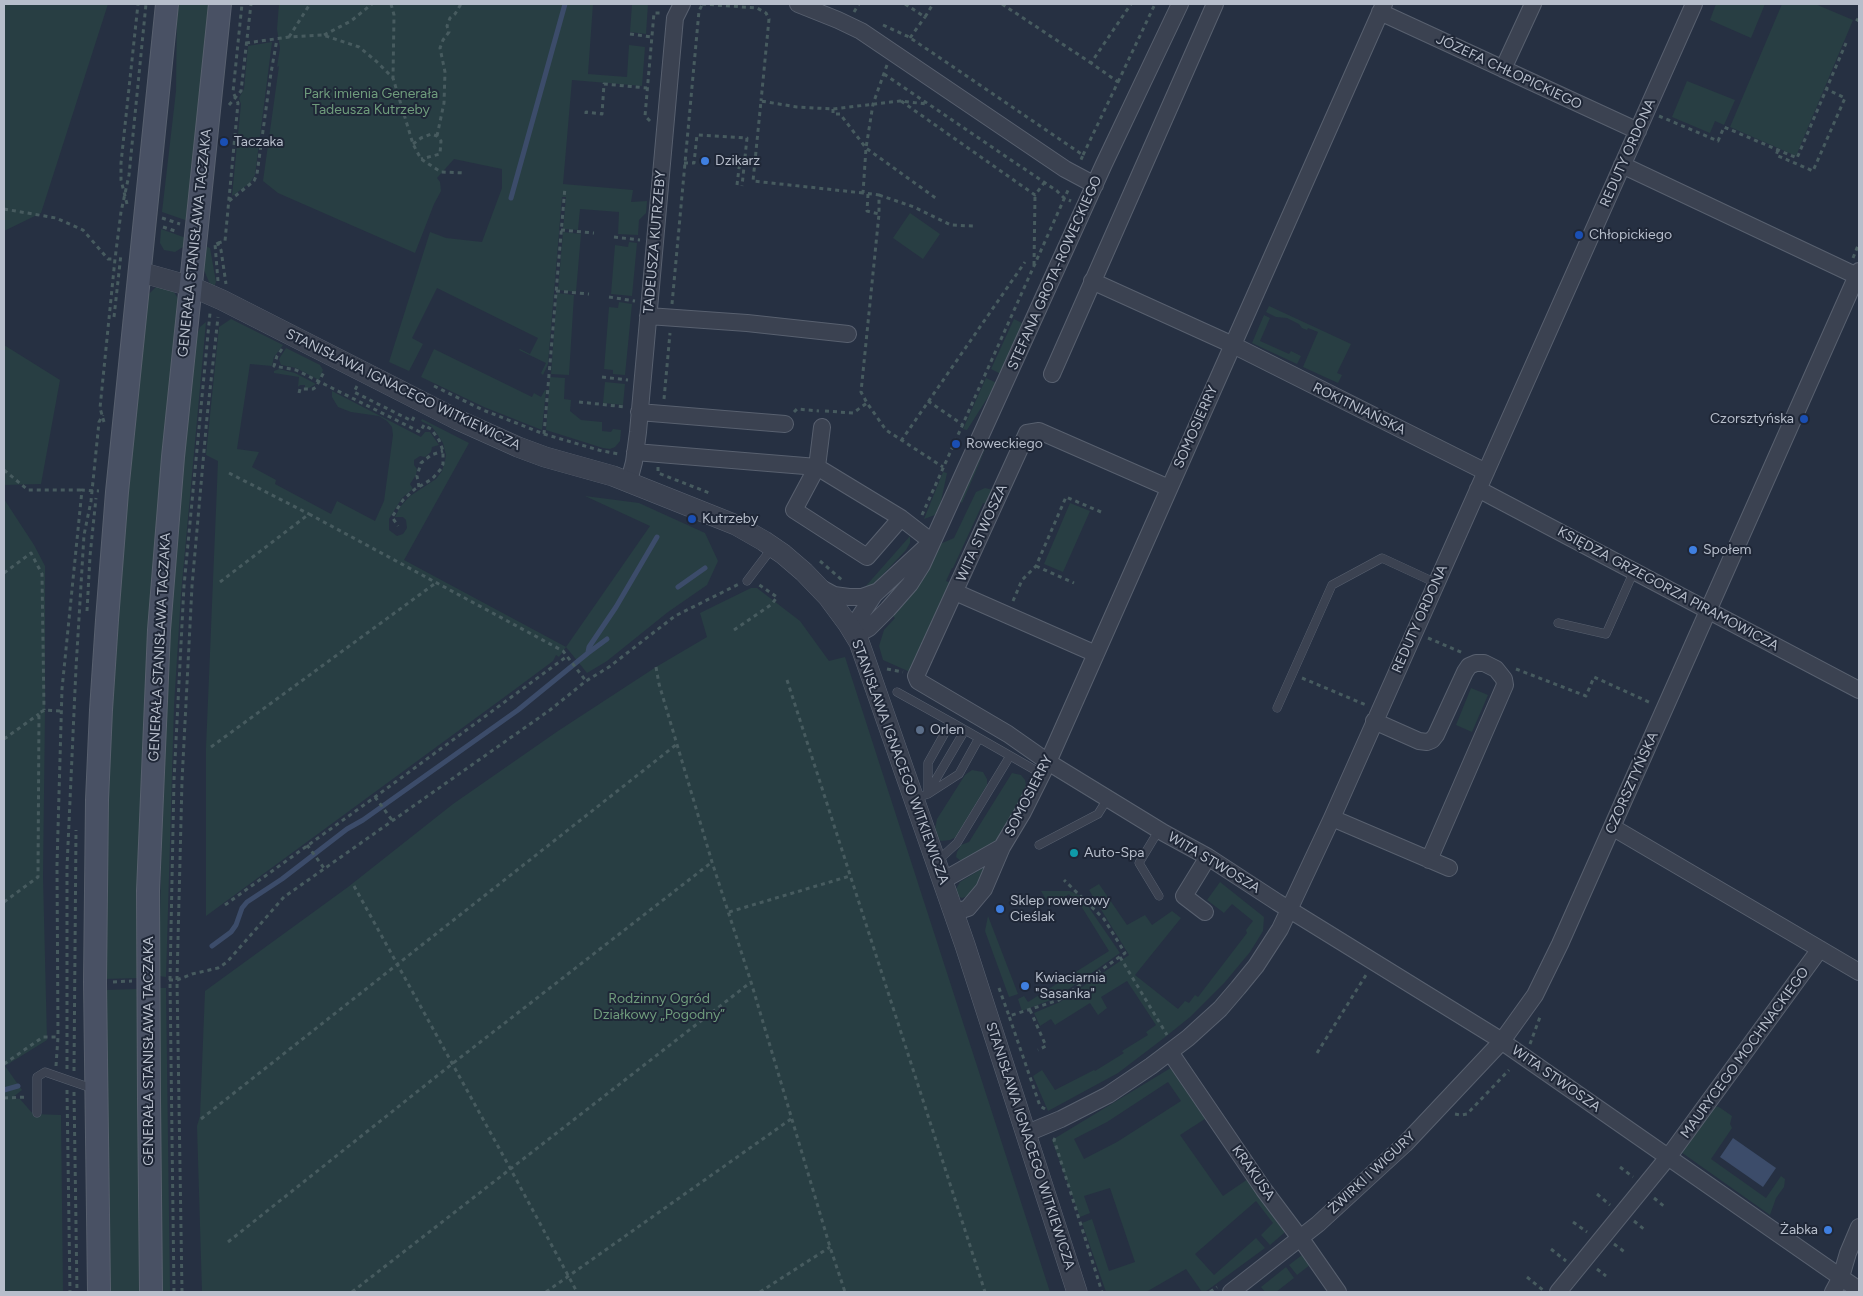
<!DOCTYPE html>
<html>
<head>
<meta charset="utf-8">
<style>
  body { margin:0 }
  #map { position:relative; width:1863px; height:1296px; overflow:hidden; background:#263042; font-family:Figtree,sans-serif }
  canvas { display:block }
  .frame { position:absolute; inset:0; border:5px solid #b7becb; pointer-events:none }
</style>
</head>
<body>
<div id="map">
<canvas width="1863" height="1296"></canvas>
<div class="frame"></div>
</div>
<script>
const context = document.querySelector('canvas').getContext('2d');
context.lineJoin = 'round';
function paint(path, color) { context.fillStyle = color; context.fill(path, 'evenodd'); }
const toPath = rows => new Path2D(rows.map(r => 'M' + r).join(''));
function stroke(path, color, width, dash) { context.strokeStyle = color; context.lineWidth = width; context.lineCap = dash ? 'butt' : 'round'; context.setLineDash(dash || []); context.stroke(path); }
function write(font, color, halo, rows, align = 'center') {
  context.font = font + ' Figtree,sans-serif'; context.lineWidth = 4; context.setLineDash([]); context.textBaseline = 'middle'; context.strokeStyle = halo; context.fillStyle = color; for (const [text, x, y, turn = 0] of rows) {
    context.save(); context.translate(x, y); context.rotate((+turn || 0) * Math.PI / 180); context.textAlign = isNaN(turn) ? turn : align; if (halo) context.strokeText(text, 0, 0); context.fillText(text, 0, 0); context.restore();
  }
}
paint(toPath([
  [4,4,108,4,41,213,4,231],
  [177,4,210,4,188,221,162,212,176,91],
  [279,4,593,4,588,74,627,77,629,45,645,47,642,86,572,80,563,184,633,190,631,202,647,201,646,213,639,220,638,235,618,234,619,212,580,209,578,230,563,229,566,197,562,197,548,364,543,375,541,373,546,363,519,350,520,349,530,354,538,338,437,288,412,338,423,344,409,371,389,362,430,232,446,238,482,242,502,188,502,169,454,159,437,178,440,182,441,191,434,204,415,253,278,193,263,181,279,66,277,67,280,48,277,29],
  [632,4,648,4,646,34,630,32],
  [1716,4,1765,4,1751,38,1710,20],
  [1782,4,1815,4,1853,20,1796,156,1730,127],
  [272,42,255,175,250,183,232,196,241,104,239,98,244,89,248,46],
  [1687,81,1735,100,1724,125,1715,121,1710,133,1672,117],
  [910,213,940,234,923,259,893,238],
  [161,229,186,238,183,247,175,252,164,250,160,243],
  [563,232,581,234,576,292,558,290],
  [629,242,637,243,632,296,611,294,615,245,628,247],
  [205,246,210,248,216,282,214,287,209,282,204,270],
  [156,287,172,289,179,300,140,978,104,979,107,817,115,658,128,473,148,295],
  [557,293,574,295,569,375,551,374],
  [619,302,632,304,625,375,613,374,613,370,604,369,609,307,618,308],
  [1269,306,1351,344,1337,373,1342,375,1338,383,1303,367,1318,332,1308,328,1307,330,1302,328,1299,324,1287,318,1276,317,1266,312],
  [1264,315,1270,318,1260,341,1289,354,1291,351,1301,356,1297,364,1252,343],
  [231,319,283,345,274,357,272,366,250,364,237,449,259,452,252,467,276,480,275,484,331,514,337,501,375,521,384,501,393,435,392,427,387,421,379,416,351,412,338,407,332,397,332,391,421,437,425,432,430,432,439,445,432,447,431,452,425,457,420,456,414,460,414,465,417,469,416,475,410,484,413,489,402,498,389,519,389,530,397,536,403,534,407,528,406,520,403,517,395,517,400,507,410,496,436,479,442,471,445,461,446,455,443,443,435,431,431,426,421,421,422,419,469,443,404,560,566,647,650,526,585,496,639,503,705,533,718,561,707,585,668,612,607,661,587,673,566,647,559,657,556,655,553,661,514,690,206,916,206,748,218,461,206,455,219,327],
  [1014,319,1024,324,1001,374,991,369],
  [206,322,181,594,174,706,166,977,159,976,164,704,171,593,196,337,200,327],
  [4,345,60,380,41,484,4,485],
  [286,348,320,365,323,370,319,380,296,368,281,365,279,359],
  [434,349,532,397,534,393,541,397,545,390,546,390,542,430,484,407,421,377],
  [279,369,295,373,316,384,309,388,305,388,305,385,300,385,298,387,299,377,274,373,274,371],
  [550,377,565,378,564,399,571,400,570,411,581,420,602,422,602,431,611,432,613,429,621,430,620,441,615,447,610,449,603,448,546,430],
  [986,378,997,383,967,430,963,429],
  [605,382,625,384,623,405,603,403],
  [988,443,962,503,960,501],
  [943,472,947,473,940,506,935,515,924,519],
  [985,488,993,490,986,504,983,503,953,568,952,568,946,581,953,584,910,672,883,660,879,646,884,630,895,618,890,613,940,544,954,538,976,492],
  [4,499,34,545,45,566,45,710,43,877,47,1040,5,1066,22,1090,12,1098,20,1099,33,1114,61,1115,63,1292,4,1292],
  [1070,503,1090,511,1063,572,1044,564],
  [910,536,910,543,906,550,873,585,865,587],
  [751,588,757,588,800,621,829,661,845,657,1050,1292,202,1292,197,1126,200,1116,205,991,348,887,453,804,558,731,656,667,707,637,700,613],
  [1471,688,1488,695,1472,732,1456,725],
  [972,770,983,772,987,779,987,785,956,837,950,840,941,841,937,837,935,829,937,819,965,775],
  [1012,773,1021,775,1025,780,1026,785,1015,811,993,845,962,862,956,857,957,852,961,845,969,842],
  [986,866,988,867,971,895,962,898,957,896,956,889,960,882],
  [1220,882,1264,917,1263,931,1250,952,1225,982,1190,1017,1164,1038,1118,1073,1048,1111,1033,1076,1042,1070,1055,1090,1094,1070,1095,1071,1124,1053,1122,1051,1148,1035,1146,1032,1156,1025,1127,981,1101,997,1107,1008,1098,1015,1090,1003,1055,1025,1051,1019,1040,1026,1034,1013,1060,1002,1129,955,1089,890,1099,884,1127,925,1145,915,1152,925,1172,911,1181,918,1135,975,1178,1009,1185,1001,1189,1003,1195,995,1198,997,1247,933,1246,930,1253,921,1232,904,1224,913,1207,900],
  [1041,891,1070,891,1081,896,1120,953,1056,998,1022,1011,1018,999,1024,996,1028,1002,1109,951,1078,901,1076,903,1069,894,1050,906],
  [988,916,1018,994,1009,997,985,931],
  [158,988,166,988,170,1292,161,1292],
  [139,989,143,1292,110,1292,105,990],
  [1174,1066,1208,1117,1180,1135,1223,1196,1248,1179,1285,1228,1284,1233,1270,1245,1261,1235,1273,1223,1256,1201,1195,1254,1214,1275,1256,1238,1265,1248,1205,1292,1202,1292,1186,1269,1146,1292,1106,1292,1082,1223,1092,1219,1109,1271,1135,1262,1110,1188,1084,1196,1090,1213,1080,1217,1052,1140],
  [1168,1082,1181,1101,1117,1142,1084,1159,1074,1139,1107,1122],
  [1714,1106,1719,1107,1732,1116,1730,1124,1732,1128,1711,1159,1766,1198,1781,1176,1785,1179,1784,1187,1776,1198,1770,1215,1681,1152],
  [1302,1255,1310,1265,1297,1275,1289,1265],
  [1286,1267,1294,1278,1276,1292,1265,1292,1261,1287]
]), '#283e43');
paint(toPath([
  [1733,1138,1776,1168,1763,1187,1720,1157]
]), '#3c4c6a');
stroke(toPath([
  [511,198,565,4],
  [678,587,705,568],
  [588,652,589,647,616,607,657,537],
  [212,946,231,932,236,925,242,908,247,902,282,879,347,829,363,820,518,710,588,653,607,639],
  [4,1090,18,1086]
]), '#3c4c6a', 5);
const service = toPath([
  [747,581,772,548],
  [1558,623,1606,634,1634,571],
  [897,692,951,722],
  [1277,708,1332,585,1382,558,1436,583],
  [929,791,965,730],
  [928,794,959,774,979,738],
  [915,798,928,794,928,763,951,722,1042,774],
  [1039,845,1098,814,1108,798],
  [936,858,944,855,957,843,1010,756],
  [1159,896,1139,863,1159,830],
  [37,1113,37,1077,45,1072,94,1089]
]);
const minor = toPath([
  [798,4,838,20,861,31,1065,169,1095,185],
  [1380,12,1638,131],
  [1503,69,1533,4],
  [1622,165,1857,276],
  [1092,281,1233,345,1486,472],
  [648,316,747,323,848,334],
  [1052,374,1215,4],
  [639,412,785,424],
  [822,427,817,467,794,510,867,557,901,518],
  [635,452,817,467,901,518,932,542],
  [629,481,634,462,638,432,675,18,682,4],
  [1169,488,1039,431,1027,433,916,676,918,681,1008,734,1048,762,1164,833,1208,857,1277,902,1494,1036,1859,1290],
  [1478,489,1859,690],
  [821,588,834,595,849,597,862,597,876,592],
  [955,592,1096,654],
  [855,636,869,628,888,609,910,584,922,565,1104,164,1180,4],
  [855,636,855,630,858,619,874,595,930,543],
  [1374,721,1419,741,1427,742,1432,740,1436,735,1465,672,1469,666,1476,663,1484,663,1496,669,1504,679,1505,685,1429,860],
  [1332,818,1449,868],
  [1612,827,1859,972],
  [942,881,1002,847],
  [1205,912,1184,896,1208,857],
  [953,913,968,908,984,889,1002,847,1023,812,1048,762,1384,4],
  [1170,1052,1264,1190,1306,1246,1338,1292],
  [1025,1134,1061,1119,1108,1095,1151,1066,1188,1038,1220,1009,1238,988,1256,966,1280,929,1332,818,1694,4],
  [1231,1292,1318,1224,1405,1144,1502,1041,1535,995,1560,944,1859,271],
  [1558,1292,1669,1156,1820,949],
  [1833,1292,1841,1277,1848,1253,1859,1227]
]);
const tertiary = toPath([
  [140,272,190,286,222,300,458,420,518,447,545,457,613,476,736,525,764,541,783,554,804,572,828,597,848,624,859,642,864,656,965,945,1077,1292]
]);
const secondary = toPath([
  [99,1292,95,982,97,800,101,710,107,620,117,492,167,4],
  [151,1292,149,1099,148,891,159,630,173,457,220,4]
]);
stroke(service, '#58606f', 9);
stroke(minor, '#58606f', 18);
stroke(tertiary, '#58606f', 21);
stroke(secondary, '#58606f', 24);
stroke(toPath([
  [391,4,394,15,393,78],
  [702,4,757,8,766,13,769,19,761,101],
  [905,4,925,17,933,4],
  [1002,4,1091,63],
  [854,12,859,4],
  [1856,19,1859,21],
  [883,25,909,37,1083,155,1080,162],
  [630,34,652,37],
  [324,35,351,21,372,4],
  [289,37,310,4],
  [910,38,925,17],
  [246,43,289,37,323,35,359,47,376,61,393,78,413,144,421,159,441,172,465,173],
  [887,65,873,104,866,148,863,193,879,195,879,214,861,392,867,403,886,430,943,467],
  [884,74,1057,191,1064,198,1071,201],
  [1118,82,1155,4],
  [901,101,1035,195,1044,183],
  [229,105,241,91,251,4],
  [833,109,833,114,840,114,866,148,937,199],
  [586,114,586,112,602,114,604,84,647,88],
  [1659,116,1718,141,1724,127,1797,158,1846,43],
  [650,121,645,116,654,13,662,13],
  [437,136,444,103,445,72,440,48,443,40,449,32,447,26,450,18,455,14,461,4],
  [413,144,421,138,431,134,437,136,441,141,440,154,421,159],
  [1778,150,1776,155,1813,171,1845,98,1826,89],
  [1083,155,1118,82,1091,63,1131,4],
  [684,163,694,163,697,135,747,138,742,186],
  [737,185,740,160,737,159],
  [863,193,753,181,761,101,797,107,833,109,900,101,927,104],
  [868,194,867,211,879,214],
  [879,195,914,207,951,225,973,226],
  [229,201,254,181,257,174,271,73,277,39],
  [127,204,121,180,121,163,138,4],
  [4,209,56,218,83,230,108,259,115,259],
  [162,218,180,224],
  [163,227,178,232],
  [561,230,594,233],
  [614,237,640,240],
  [217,242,221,250,226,284],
  [1853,258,1859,243],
  [1034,265,1035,195],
  [218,281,215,244,225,241,238,103,233,92,242,4],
  [556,291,589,294],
  [609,297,635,301],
  [672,304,699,11,702,5],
  [114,317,121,254],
  [282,349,277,356,274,366,296,370,420,432,424,425,431,429,439,440,443,451,443,464,441,469,432,479,415,489,403,500,392,517,398,526],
  [602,377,628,380],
  [357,386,354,392,412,421,415,415],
  [434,386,483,410,544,434,602,451,619,454],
  [299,393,300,389,313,389,316,387,324,372],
  [664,399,670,333],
  [928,401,963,425],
  [579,402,626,407],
  [825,411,853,413,867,403],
  [794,412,797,409,819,411],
  [104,422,100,408,115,259,121,212,129,175,146,4],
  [544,434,565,187],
  [901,441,1025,262],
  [658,467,658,473,712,494],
  [4,470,28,490,82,490],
  [229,473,309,514],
  [419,487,417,476,421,463,431,455,443,451],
  [922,515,1069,188],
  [820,561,842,580],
  [1036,566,1074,583],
  [4,573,31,553,42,574,44,710],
  [220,582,309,514,563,651,586,681],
  [1013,601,1022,580,1036,566,1066,497,1101,512],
  [87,611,90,556,96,498],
  [734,630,772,604,777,597,758,584],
  [1428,638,1463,653],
  [656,667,659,684,712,862,751,982,830,1247,845,1292],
  [887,669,903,672],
  [1516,669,1586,696,1594,677,1651,703],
  [1302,678,1366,705],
  [787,680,985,1292],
  [4,739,39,714],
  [211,747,437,582],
  [375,797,392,820],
  [307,845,324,868],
  [354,886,510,1168,577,1292],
  [4,902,38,877,39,713,45,710,61,711],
  [225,905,375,797,566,657],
  [729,912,850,876],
  [1120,957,1167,1035],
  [169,980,177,980,192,974,218,968,227,962,284,897,550,710,586,681,609,667,675,616,739,584],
  [113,982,132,981],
  [999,988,1009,1016],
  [1030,1010,1046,1046,1038,1050],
  [1530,1044,1540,1017],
  [1317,1053,1366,975],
  [4,1064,43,1037,58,1037],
  [56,1066,58,1037,57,865,62,689,82,490,99,491],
  [67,1069,67,867,76,668,84,535,91,501,99,422,103,415],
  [74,1071,76,830],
  [67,1090,70,1292],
  [74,1092,77,1292],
  [4,1098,28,1097],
  [1045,1109,1040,1106,1009,1016,1059,1000,1125,953,1104,919,1064,880],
  [1455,1114,1461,1115,1467,1114,1509,1070],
  [201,1119,677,744],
  [1055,1138,1054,1140,1057,1149,1102,1292],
  [1620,1167,1633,1177],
  [1597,1194,1610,1205],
  [1654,1198,1665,1207],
  [1634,1221,1645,1230],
  [1573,1222,1587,1232],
  [228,1242,452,1064,712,862],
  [1614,1244,1626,1253],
  [1551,1249,1566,1261],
  [1597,1269,1606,1276],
  [1527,1277,1544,1291],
  [174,1292,170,980,174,780,184,586,210,313],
  [182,1292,177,980,182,781,192,586,207,417,218,317],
  [352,1292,751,982],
  [546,1292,791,1119],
  [760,1292,830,1247],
  [1210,1292,1217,1287]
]), '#475b5f', 3, [4, 4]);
stroke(service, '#3b4251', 8);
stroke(minor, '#3b4251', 16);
stroke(tertiary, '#3b4251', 20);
stroke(secondary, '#495164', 22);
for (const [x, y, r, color] of [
  [224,142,5,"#1a4fb4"],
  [705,161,5,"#3f7fe0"],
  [1579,235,5,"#1a4fb4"],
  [1804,419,5,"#1a4fb4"],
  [956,444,5,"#1a4fb4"],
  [692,519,5,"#1a4fb4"],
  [1693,550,5,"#3f7fe0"],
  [920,730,5,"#5c6f8a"],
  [1074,853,5,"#0f9aa8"],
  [1000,909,5,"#3f7fe0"],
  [1025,986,5,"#3f7fe0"],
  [1828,1230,5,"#3f7fe0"]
]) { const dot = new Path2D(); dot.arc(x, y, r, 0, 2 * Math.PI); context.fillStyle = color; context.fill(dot); stroke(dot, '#1f2737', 2); }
write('14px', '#b7becb', '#1f2737', [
  ["JÓZEFA CHŁOPICKIEGO",1509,72,25],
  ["REDUTY ORDONA",1628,153,-66],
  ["TADEUSZA KUTRZEBY",655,242,-85],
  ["GENERAŁA STANISŁAWA TACZAKA",195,243,-84],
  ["STEFANA GROTA-ROWECKIEGO",1055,273,-66],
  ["STANISŁAWA IGNACEGO WITKIEWICZA",403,390,26],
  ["ROKITNIAŃSKA",1359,409,26],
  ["SOMOSIERRY",1196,427,-66],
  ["WITA STWOSZA",982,533,-66],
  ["KSIĘDZA GRZEGORZA PIRAMOWICZA",1668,589,28],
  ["REDUTY ORDONA",1420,619,-66],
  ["GENERAŁA STANISŁAWA TACZAKA",160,647,-87],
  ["STANISŁAWA IGNACEGO WITKIEWICZA",900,762,70],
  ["CZORSZTYŃSKA",1632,783,-66],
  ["SOMOSIERRY",1029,796,-63],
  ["WITA STWOSZA",1214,863,31],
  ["GENERAŁA STANISŁAWA TACZAKA",149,1051,-90],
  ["MAURYCEGO MOCHNACKIEGO",1745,1053,-54],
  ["WITA STWOSZA",1556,1079,35],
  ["STANISŁAWA IGNACEGO WITKIEWICZA",1030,1146,72],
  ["KRAKUSA",1253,1173,55],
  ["ŻWIRKI I WIGURY",1372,1173,-43]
]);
write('14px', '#6f9c7c', '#1f2737', [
  ["Park imienia Generała",371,94],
  ["Tadeusza Kutrzeby",371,110],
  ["Rodzinny Ogród",659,999],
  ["Działkowy „Pogodny”",659,1015]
]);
write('14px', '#b7becb', '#1f2737', [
  ["Taczaka",234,142],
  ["Dzikarz",715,161],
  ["Chłopickiego",1589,235],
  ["Czorsztyńska",1794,419,"right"],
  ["Roweckiego",966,444],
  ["Kutrzeby",702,519],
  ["Społem",1703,550],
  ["Orlen",930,730],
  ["Auto-Spa",1084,853],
  ["Sklep rowerowy",1010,901],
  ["Cieślak",1010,917],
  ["Kwiaciarnia",1035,978],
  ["\"Sasanka\"",1035,994],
  ["Żabka",1818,1230,"right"]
], 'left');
</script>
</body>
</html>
